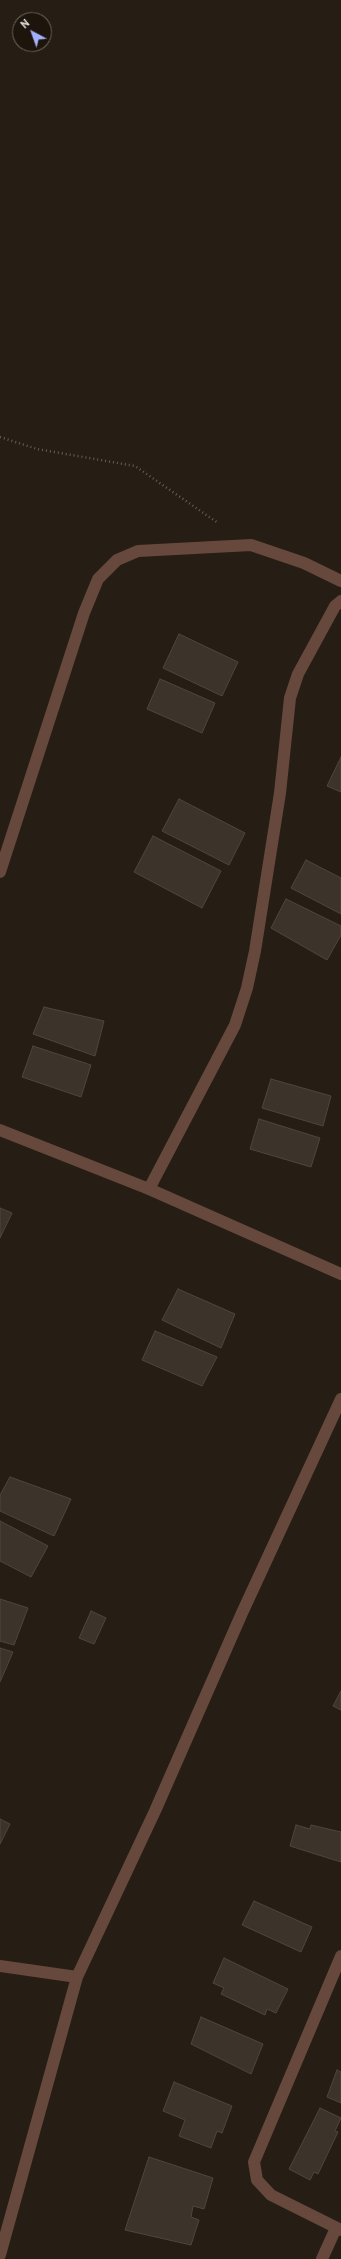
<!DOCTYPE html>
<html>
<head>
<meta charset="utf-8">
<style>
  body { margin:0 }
  #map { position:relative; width:341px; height:2259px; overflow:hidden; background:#261d15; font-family:"PT Sans",sans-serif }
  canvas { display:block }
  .north { position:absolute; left:12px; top:12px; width:40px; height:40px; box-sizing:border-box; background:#1d140c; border:1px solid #6f6860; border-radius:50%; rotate:319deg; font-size:11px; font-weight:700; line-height:16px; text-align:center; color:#ebe5df }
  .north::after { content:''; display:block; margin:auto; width:14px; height:18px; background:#a3b2fd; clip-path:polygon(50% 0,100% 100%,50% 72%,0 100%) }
</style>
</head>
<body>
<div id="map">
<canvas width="341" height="2259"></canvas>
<div class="north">N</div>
</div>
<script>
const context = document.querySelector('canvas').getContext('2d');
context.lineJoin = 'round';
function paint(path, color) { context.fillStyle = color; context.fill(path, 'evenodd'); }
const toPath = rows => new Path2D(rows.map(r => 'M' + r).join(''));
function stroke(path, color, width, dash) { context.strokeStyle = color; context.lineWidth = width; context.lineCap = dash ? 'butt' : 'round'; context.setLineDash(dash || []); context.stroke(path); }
const building = toPath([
  [179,634,238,662,222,696,163,668,179,634],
  [160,679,215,703,202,733,147,709,160,679],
  [341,757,341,792,327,786,341,757],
  [179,799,245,833,229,865,162,831,179,799],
  [153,836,221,871,202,908,134,872,153,836],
  [306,860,341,878,341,914,291,888,306,860],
  [286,899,341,926,341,935,327,960,271,928,286,899],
  [44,1007,104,1021,95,1056,33,1034,44,1007],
  [33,1046,91,1065,81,1097,22,1077,33,1046],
  [271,1079,331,1096,323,1126,262,1108,271,1079],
  [259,1119,320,1138,311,1167,250,1149,259,1119],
  [0,1208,12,1213,0,1238,0,1208],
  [178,1289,235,1314,221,1348,162,1320,178,1289],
  [155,1331,217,1357,202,1386,142,1360,155,1331],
  [10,1477,71,1499,54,1536,0,1511,0,1495,10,1477],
  [0,1521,48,1546,31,1577,0,1561,0,1521],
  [0,1599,28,1608,14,1645,0,1641,0,1599],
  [91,1611,106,1618,94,1644,79,1638,91,1611],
  [0,1648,13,1652,0,1682,0,1648],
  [341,1691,341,1710,333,1706,341,1691],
  [0,1819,10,1824,0,1844,0,1819],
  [296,1825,310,1829,311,1825,341,1832,341,1862,290,1846,296,1825],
  [254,1901,312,1927,301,1952,242,1925,254,1901],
  [224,1958,288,1989,276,2013,267,2009,265,2015,221,1994,224,1988,213,1983,224,1958],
  [201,2017,263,2044,251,2074,191,2044,201,2017],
  [337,2070,341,2072,341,2103,327,2097,337,2070],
  [174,2082,232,2106,222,2133,217,2131,211,2148,179,2136,185,2120,163,2111,174,2082],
  [320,2108,341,2118,335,2131,338,2132,318,2174,314,2172,310,2180,289,2169,320,2108],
  [149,2157,213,2178,204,2209,193,2206,191,2217,199,2220,191,2245,125,2230,149,2157]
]);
paint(building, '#3c332a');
stroke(building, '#50463d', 1);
stroke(toPath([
  [0,437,37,449,135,466,218,523]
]), '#675f57', 2.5, [1, 3]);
stroke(toPath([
  [149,1189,235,1025,247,988,255,951,280,793,290,698,298,674,335,606,341,601]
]), '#67483c', 12);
stroke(toPath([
  [0,872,84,613,98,579,117,560,138,551,251,545,304,563,341,581],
  [0,1130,149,1189,341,1274],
  [341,1956,254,2162,257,2180,271,2195,341,2230],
  [0,1966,77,1977],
  [0,2255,77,1977,155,1811,242,1613,341,1399],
  [322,2259,336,2228]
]), '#67483c', 12);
</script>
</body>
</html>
